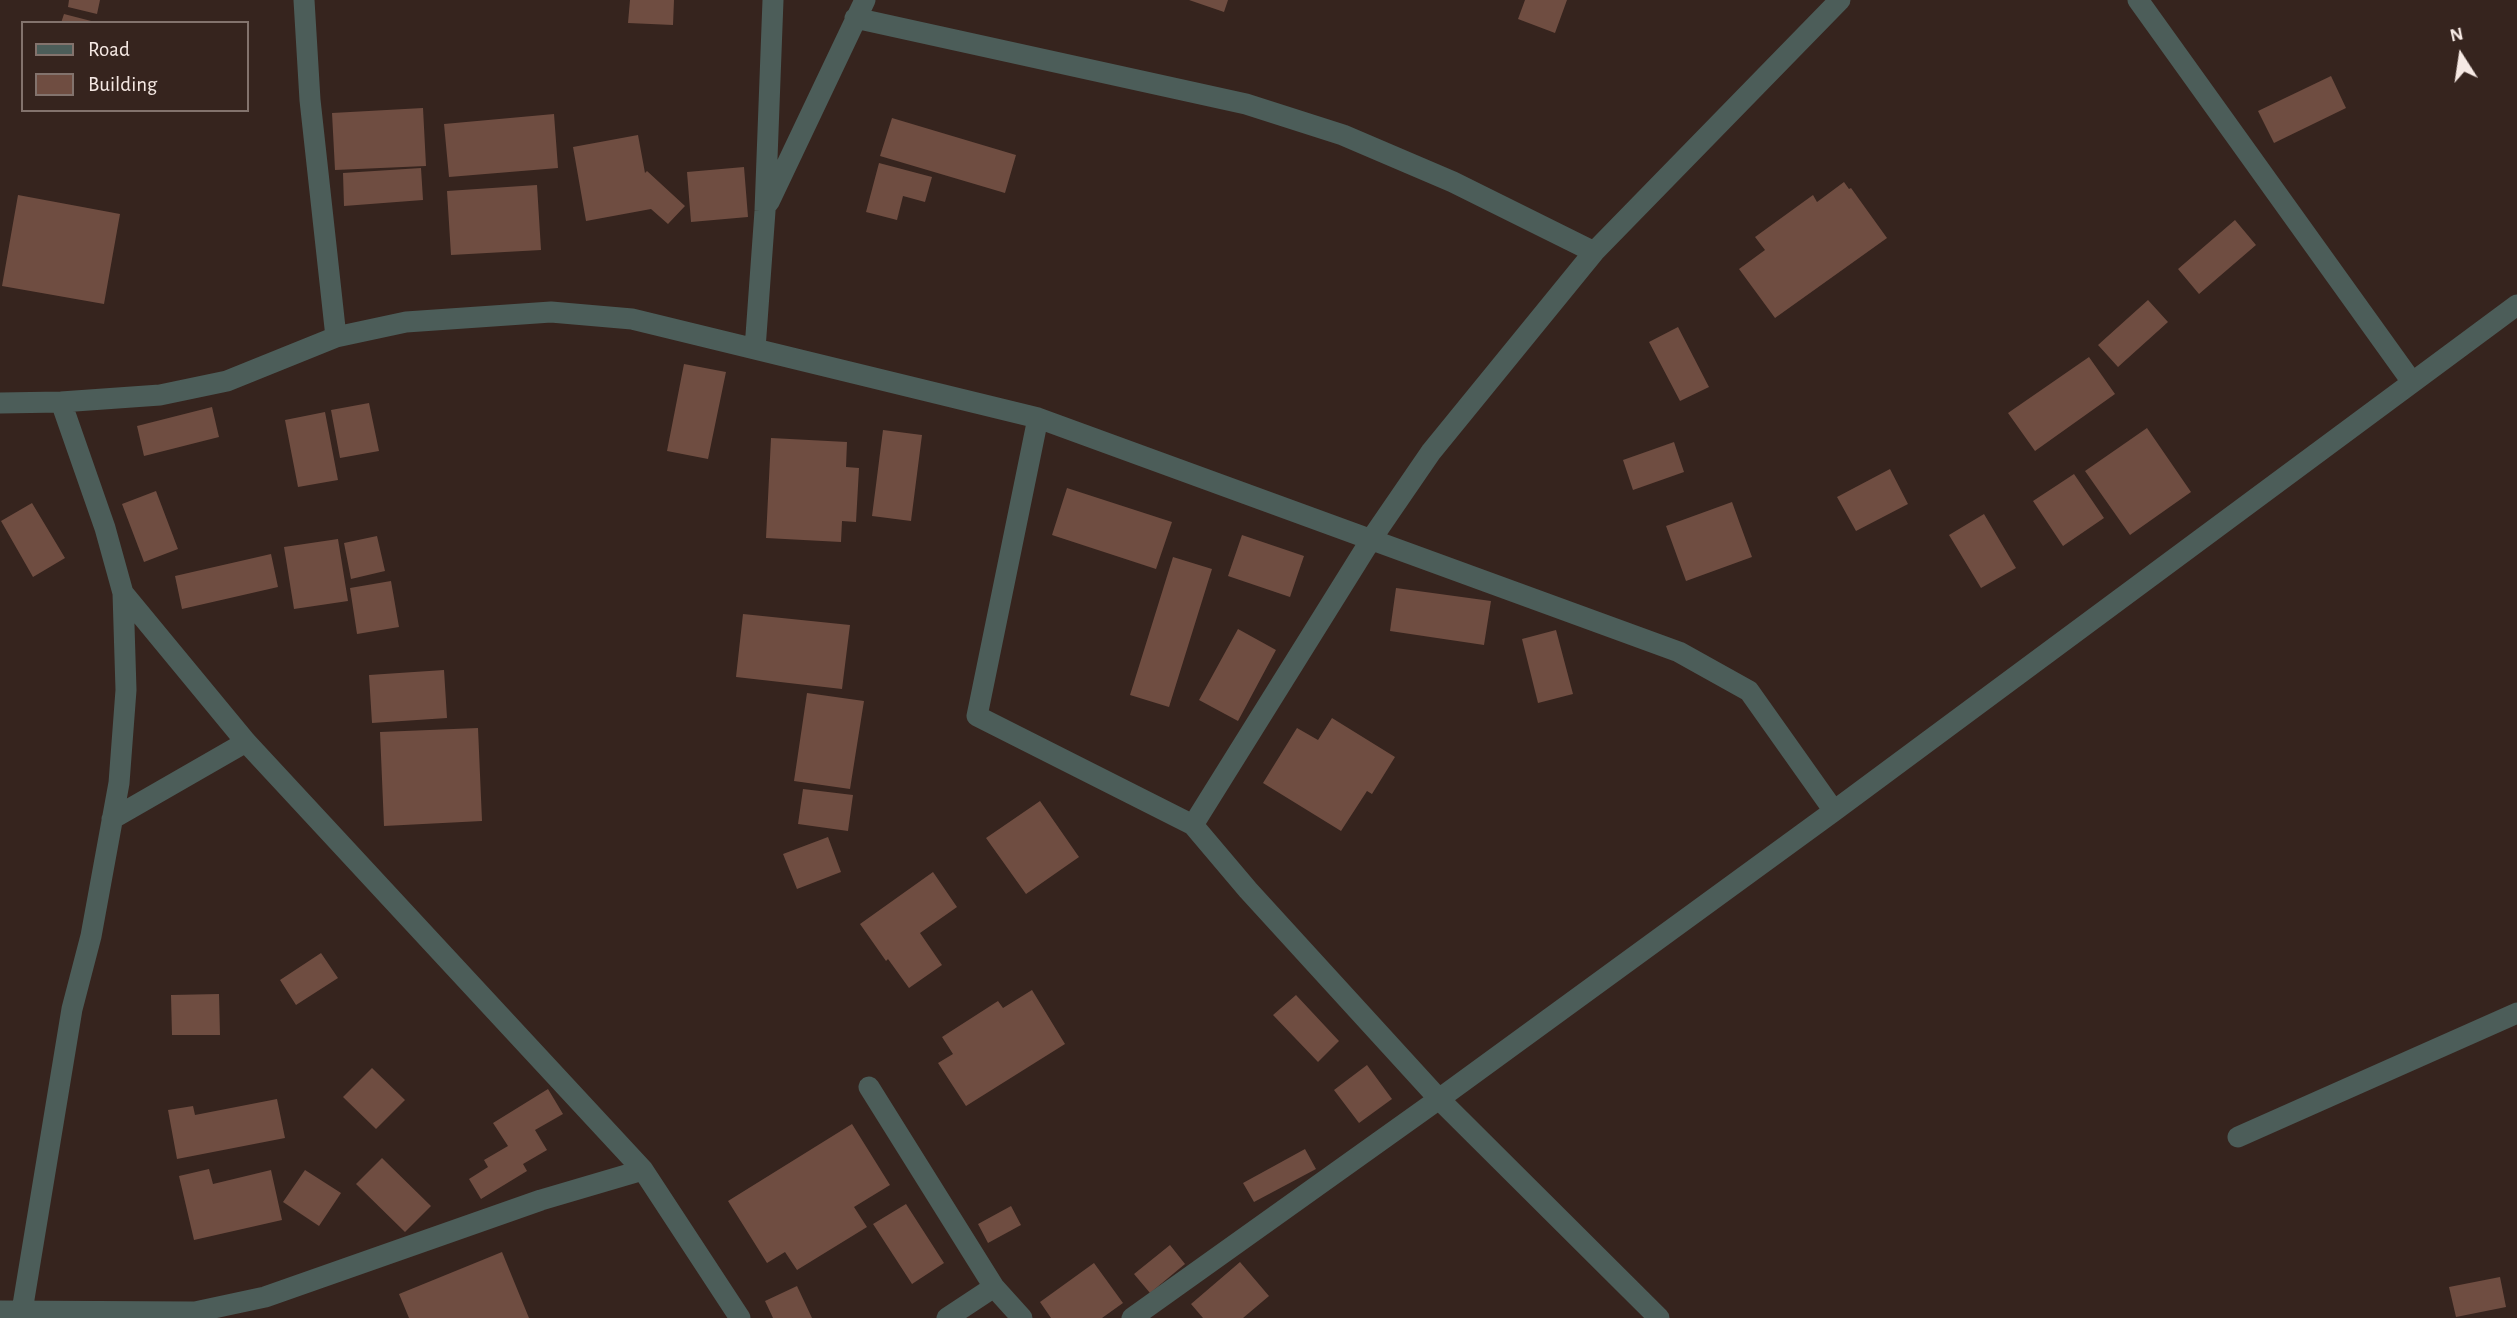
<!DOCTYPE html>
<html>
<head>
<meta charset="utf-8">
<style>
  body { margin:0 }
  #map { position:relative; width:2517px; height:1318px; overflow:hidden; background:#36241e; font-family:"Alegreya Sans",sans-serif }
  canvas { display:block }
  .legend { position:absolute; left:21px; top:21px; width:228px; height:91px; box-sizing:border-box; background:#36241e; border:2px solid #83736d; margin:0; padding:9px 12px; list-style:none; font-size:21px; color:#f6e9e4 }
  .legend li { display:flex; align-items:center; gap:14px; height:35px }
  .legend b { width:35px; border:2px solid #83736d }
  .north { position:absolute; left:2426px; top:21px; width:70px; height:70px; -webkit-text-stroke:5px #36241e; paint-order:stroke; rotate:348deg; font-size:19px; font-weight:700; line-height:28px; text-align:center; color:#f6e9e4 }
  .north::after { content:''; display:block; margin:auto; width:24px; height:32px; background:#f6e9e4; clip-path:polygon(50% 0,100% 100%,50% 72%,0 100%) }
</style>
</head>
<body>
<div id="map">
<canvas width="2517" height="1318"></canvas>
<ul class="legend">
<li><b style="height:9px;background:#4c5d59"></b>Road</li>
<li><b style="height:19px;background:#6f4d41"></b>Building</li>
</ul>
<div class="north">N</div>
</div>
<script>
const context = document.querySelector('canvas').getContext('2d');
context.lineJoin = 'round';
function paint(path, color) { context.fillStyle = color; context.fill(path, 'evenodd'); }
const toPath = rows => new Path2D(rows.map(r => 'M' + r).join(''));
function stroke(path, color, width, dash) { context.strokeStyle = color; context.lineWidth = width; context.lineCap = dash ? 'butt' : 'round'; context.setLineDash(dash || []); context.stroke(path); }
paint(toPath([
  [69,0,100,0,97,14,68,7],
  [630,0,674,0,673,25,628,23],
  [1189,0,1228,0,1224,12],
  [1525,0,1567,0,1555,33,1518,19],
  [64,14,95,22,95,23,61,23],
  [2331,76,2346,108,2274,143,2258,111],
  [423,108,426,166,335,170,332,113],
  [554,114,558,168,449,177,444,124],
  [892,118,1016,155,1005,193,880,156],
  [638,135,645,173,647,171,685,206,668,224,651,209,586,221,573,147],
  [879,163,932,177,925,202,903,196,897,220,866,212],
  [744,167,748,217,691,222,687,172],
  [421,168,423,200,344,206,343,173],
  [1844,182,1849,189,1851,188,1887,238,1775,318,1739,269,1765,250,1755,237,1813,195,1817,202],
  [537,185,541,250,451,255,447,191],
  [18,195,120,214,104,304,2,286],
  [2235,220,2256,245,2199,294,2178,269],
  [2148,300,2168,322,2118,367,2098,345],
  [1678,327,1709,387,1680,401,1649,342],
  [2089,357,2115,394,2035,451,2008,413],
  [684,364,726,372,708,459,667,451],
  [369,403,379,451,340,458,331,410],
  [212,407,219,437,144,456,137,426],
  [325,412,338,480,298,487,285,420],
  [2147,428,2191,492,2130,535,2085,471],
  [883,430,922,435,911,521,872,516],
  [771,438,847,442,846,467,859,468,856,522,842,521,841,542,766,538],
  [1674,442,1684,472,1633,490,1623,460],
  [1890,469,1908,504,1856,531,1837,497],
  [2074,474,2104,518,2063,546,2033,501],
  [1067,488,1172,522,1156,569,1052,535],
  [156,491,178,549,144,562,122,504],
  [1732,502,1752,557,1686,581,1666,526],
  [32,503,65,558,33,577,1,521],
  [1984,514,2016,568,1981,588,1949,535],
  [1242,535,1304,556,1290,597,1228,576],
  [377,536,385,571,351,579,344,543],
  [338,539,348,601,294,609,284,547],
  [271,554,278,587,182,609,175,576],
  [1173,557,1212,569,1169,707,1130,695],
  [391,581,399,627,357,634,350,588],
  [1396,588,1491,601,1484,645,1390,631],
  [743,614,850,625,842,689,736,677],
  [1238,629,1276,650,1238,721,1199,700],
  [1556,630,1573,694,1538,703,1522,639],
  [444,670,447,718,372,723,369,675],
  [807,693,864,701,850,789,794,781],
  [1332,718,1395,757,1372,794,1367,791,1341,831,1263,783,1297,728,1318,740],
  [478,728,482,821,384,826,380,732],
  [803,789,853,795,848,831,798,824],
  [1040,801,1079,857,1026,894,986,838],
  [828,837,841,872,797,889,783,854],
  [933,872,957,907,920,933,942,965,909,988,888,959,886,961,860,924],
  [321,953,338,978,296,1005,280,980],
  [1032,990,1065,1044,966,1106,938,1063,953,1054,942,1037,998,1001,1003,1008],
  [219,994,220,1035,172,1035,171,995],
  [1296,995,1339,1041,1318,1062,1273,1015],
  [1367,1065,1392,1099,1359,1123,1334,1090],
  [372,1068,405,1100,376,1129,343,1097],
  [548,1089,563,1114,535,1130,547,1150,523,1164,527,1171,481,1199,469,1179,488,1167,484,1160,508,1146,493,1123],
  [277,1099,285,1138,177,1159,168,1110,193,1106,195,1115],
  [852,1124,890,1185,854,1207,867,1227,797,1270,785,1252,767,1263,728,1201],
  [1305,1149,1316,1169,1254,1202,1243,1183],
  [382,1158,431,1206,405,1232,356,1184],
  [209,1169,213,1184,271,1170,282,1220,194,1240,179,1176],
  [305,1170,341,1193,319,1226,283,1202],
  [906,1204,944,1263,912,1284,873,1224],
  [1011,1206,1021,1225,988,1243,978,1224],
  [1170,1245,1185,1264,1150,1293,1134,1274],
  [502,1252,529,1318,409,1318,399,1294],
  [1240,1262,1269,1296,1243,1318,1203,1318,1191,1304],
  [1094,1263,1123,1303,1102,1318,1051,1318,1040,1302],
  [2500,1277,2506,1307,2456,1317,2449,1287],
  [797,1286,812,1318,773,1318,765,1301]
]), '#6f4d41');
stroke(toPath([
  [304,0,310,100,336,337],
  [2138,0,2412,382],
  [855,18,1246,104,1343,135,1453,182,1594,252],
  [769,202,865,0],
  [755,349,765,211,773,0],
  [0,403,61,402,160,395,227,381,336,337,406,322,551,312,632,319,1038,418,1679,652,1749,691,1834,811],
  [1038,418,977,716,1193,825,1248,890,1439,1099,1659,1318],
  [123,593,246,742,643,1170,740,1318],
  [112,819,246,742],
  [1193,825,1372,538,1431,452,1594,252,1840,0],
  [869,1087,994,1287,1022,1318],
  [2238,1137,2517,1013],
  [0,1311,195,1312,265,1297,541,1200,643,1170],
  [22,1311,72,1009,91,936,119,783,126,690,123,593,105,528,61,402],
  [947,1318,994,1287],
  [1132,1318,1439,1099,1834,811,2517,305]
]), '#4c5d59', 21);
</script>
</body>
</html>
